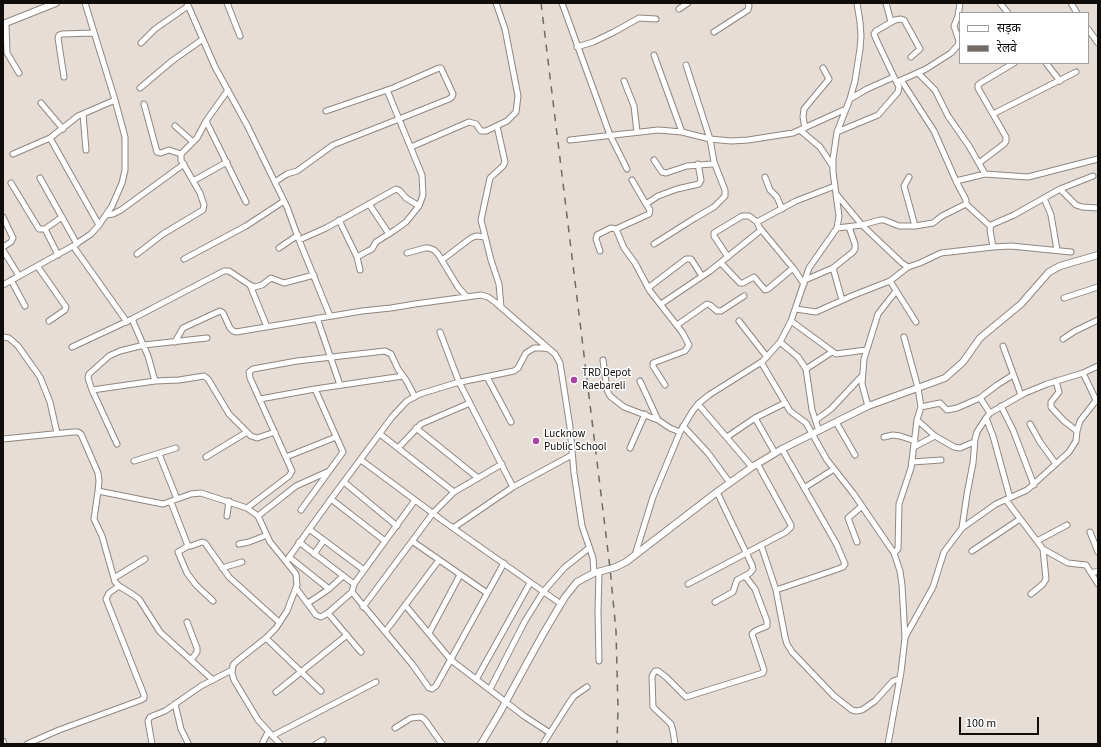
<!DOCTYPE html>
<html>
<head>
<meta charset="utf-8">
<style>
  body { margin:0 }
  #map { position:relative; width:1101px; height:747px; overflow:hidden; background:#e6ddd6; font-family:"Source Sans 3","Noto Sans Devanagari",sans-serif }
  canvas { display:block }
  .frame { position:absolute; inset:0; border:4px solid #0f0c0a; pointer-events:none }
  .legend { position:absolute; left:959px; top:12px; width:130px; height:52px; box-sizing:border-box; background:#fff; border:1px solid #9f9e9d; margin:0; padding:5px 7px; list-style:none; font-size:12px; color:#0f0c0a }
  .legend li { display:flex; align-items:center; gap:8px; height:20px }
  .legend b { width:20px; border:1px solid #9f9e9d }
  .scale { position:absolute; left:959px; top:717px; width:80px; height:18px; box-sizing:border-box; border:2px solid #0f0c0a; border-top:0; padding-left:5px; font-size:12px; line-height:14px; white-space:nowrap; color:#0f0c0a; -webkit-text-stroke:3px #fff; paint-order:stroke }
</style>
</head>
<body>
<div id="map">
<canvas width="1101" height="747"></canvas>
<div class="frame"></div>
<ul class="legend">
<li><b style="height:5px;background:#fff"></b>सड़क</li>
<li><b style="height:5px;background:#6f6a65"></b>रेलवे</li>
</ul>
<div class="scale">100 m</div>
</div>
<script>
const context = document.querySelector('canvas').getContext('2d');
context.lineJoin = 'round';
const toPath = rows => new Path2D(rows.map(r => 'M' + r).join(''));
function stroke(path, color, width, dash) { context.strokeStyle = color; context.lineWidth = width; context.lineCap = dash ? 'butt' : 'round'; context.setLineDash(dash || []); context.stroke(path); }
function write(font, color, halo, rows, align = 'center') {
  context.font = font + ' "Source Sans 3",sans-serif'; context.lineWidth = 3; context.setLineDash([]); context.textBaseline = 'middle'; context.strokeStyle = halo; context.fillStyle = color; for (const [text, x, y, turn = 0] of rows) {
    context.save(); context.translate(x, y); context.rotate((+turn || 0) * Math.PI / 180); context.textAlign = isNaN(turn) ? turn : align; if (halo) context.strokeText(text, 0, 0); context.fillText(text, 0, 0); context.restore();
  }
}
const minor = toPath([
  [187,3,215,67,247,125,287,207,299,240,326,228,396,189,400,191,406,198,419,206],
  [227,3,240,36],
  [562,3,610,135,627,169],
  [886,3,891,22],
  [1000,3,1008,13],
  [1071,3,1077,13],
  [679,9,688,3],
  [6,24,7,53,19,73],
  [1088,29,1098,43],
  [714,32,748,10,749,6,748,3],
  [141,43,155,29,188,6],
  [577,47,593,42,614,32,639,18,656,19],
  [654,55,682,132],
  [1046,63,1060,81],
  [918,73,935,90,948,116,969,146,985,174],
  [64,77,58,38,59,35,62,34,94,33],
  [624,81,634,106,637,132],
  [897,82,926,69,951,53,958,45,959,41,954,26,958,16,960,3],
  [140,88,172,61,203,39],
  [228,90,206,121,246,202],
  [850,99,867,89,894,77],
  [41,103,63,129],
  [144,104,157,152,161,153,169,150,181,154],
  [83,114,86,150],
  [993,114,1076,72],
  [175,126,193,142],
  [497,126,505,162,503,166,490,178,481,220,491,260,499,284,501,307],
  [805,128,803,117,804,109,829,79,823,68],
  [800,130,820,147,832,165],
  [837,132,878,115,898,92,899,87,894,77,876,39,874,34,876,31,895,20,901,19,904,20,920,49,911,57],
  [50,138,99,225],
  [570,140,658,130,682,132,710,139,731,141,748,140,793,133,846,109],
  [411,147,469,122,476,124,481,131,486,131,507,121,516,112,518,96,505,29,496,3],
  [13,154,50,138,78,116,115,100],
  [654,160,662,172,666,173,687,166,712,164,714,162,710,139,686,65],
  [979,163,1004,144,1006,141,1006,137,978,88,978,85,982,82,1014,63],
  [765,177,770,190,777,197,782,209],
  [909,177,904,186,915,226],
  [40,178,77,244],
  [632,180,646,204],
  [193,181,227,162],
  [956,181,985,174,1028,177,1098,159],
  [275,182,287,174,297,171,333,145,399,119,449,99,452,97,453,94,441,68,439,68,393,88,326,111],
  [11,183,39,229,45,229,62,217],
  [1060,189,1076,205,1082,207,1098,208],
  [837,195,862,225,902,263,908,267,920,263,941,253,993,247,1011,246,1071,252],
  [1044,198,1051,215,1057,250],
  [369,204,389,234],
  [966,204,990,226],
  [106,215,113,214,121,210,184,164],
  [3,217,13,238,11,242,3,247],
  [339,220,357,257,360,270],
  [837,228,862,225,880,220,884,220,899,226,915,226,933,223,942,216,966,204,966,200,956,181,934,131,901,80],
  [45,229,58,255],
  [299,240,330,316],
  [654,244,695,218,714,207,725,196,725,190,714,162],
  [73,246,127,322],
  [993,247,990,230,991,225,1014,215,1060,189,1093,176],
  [279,248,298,235],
  [3,250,19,276],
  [600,251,596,239,597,235,611,228,616,229],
  [407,253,425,248,429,248,434,250,438,254,458,287,467,297],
  [137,254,163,234,203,210,204,205,200,193,181,160,181,154,197,138,206,121],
  [357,257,368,251,372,249,376,242,395,230,406,222,419,206,423,195,422,175,387,90],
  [728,257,714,236,714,233,742,216,749,216,757,222],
  [184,259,246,226,284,201],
  [442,260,471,238,476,236,485,237],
  [721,263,740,283,743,283,754,277,765,290,768,289,793,268],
  [38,267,66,307,65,310,49,321],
  [833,268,842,300],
  [11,280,25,306],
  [805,280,833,268,853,252,855,249,855,244,849,227],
  [890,281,916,322],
  [804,284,793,268,759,227,757,222,796,201,835,186],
  [3,285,73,246,91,234,99,225,112,206,122,183,125,170,125,137,115,100,85,3],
  [250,285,267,327],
  [648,288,686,259,691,259,702,276],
  [1064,298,1098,287],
  [661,304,710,271,761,230],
  [796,309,816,312,854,295,890,281,908,267],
  [317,318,340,385],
  [132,319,148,356,155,381],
  [739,321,767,357],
  [791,321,836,354,866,350],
  [677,325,707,304,710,305,717,311,721,311,744,296],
  [440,332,459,382,513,487],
  [3,337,9,338,18,346,40,377,50,402,57,433],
  [1063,339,1075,331,1098,320],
  [175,342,183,328,220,311,223,313,230,328,233,331,236,332,362,311,391,308,415,304,481,295,488,297,495,302,548,348],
  [780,342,798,357,806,369,812,410,819,431],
  [1003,346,1021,395],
  [72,347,132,319,224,271,229,271,250,285,255,287,262,285,271,278,284,283,314,275],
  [603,360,607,390,610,396,624,407,658,420],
  [761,362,790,411,806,423,827,460,853,493,894,553,900,571,902,585,905,638,901,672,888,744],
  [806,369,832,352],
  [1083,373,1096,400],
  [487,377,511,422],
  [640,381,658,420,670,428,680,432],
  [1056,381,1059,392,1051,402,1051,407,1064,421,1077,431],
  [665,385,653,366,653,363,685,351,689,345,682,332,650,291,635,263,624,248,616,229,649,214,650,210,646,204,658,196,677,189,699,184,701,180,698,164],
  [92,390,155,381,179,380,204,376,208,379,229,414,251,436,257,438,275,432],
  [980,398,990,413],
  [260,399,315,389,403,376],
  [698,404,752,467],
  [868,406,862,384,864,359,878,314,896,291],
  [1001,406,1013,430,1034,485],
  [921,407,940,403,947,410,957,408,980,398,997,385,1013,375],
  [755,418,775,453],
  [986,418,993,436,1010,498],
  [816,420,831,409,861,377],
  [917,420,935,436,954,447,960,448,974,442],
  [836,422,855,455],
  [1030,424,1040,442,1056,464],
  [683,426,708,453,730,483],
  [416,428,478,478],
  [380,434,454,492],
  [727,437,755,418,785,403],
  [884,437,893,435,900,436,915,441],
  [3,439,73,432,78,432,81,434,98,473,99,481,98,491,94,519,102,536,115,582,119,586,132,594,139,599,160,632,213,680],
  [117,444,92,390,88,378,89,374,109,356,120,351,144,345,207,338],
  [914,447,935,436],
  [398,448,421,424,470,403],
  [630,448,645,414],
  [159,454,177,499],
  [206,457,247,432],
  [286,457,336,437],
  [361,460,446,523,561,604],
  [134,461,176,448],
  [912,462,941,460],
  [344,482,397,526],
  [804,488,834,469],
  [98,491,163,504,191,494,201,493,247,508,258,516,270,542,296,574,297,585,287,611,276,628,266,638,237,661,233,665,232,673,234,680,258,720,280,744],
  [331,499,385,541],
  [415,500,354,584,352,592,412,664,429,688,432,689,436,686,504,563],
  [1006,500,1043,549,1068,563,1086,565,1098,584],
  [171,502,188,546,191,546,202,542,205,543,229,577,279,622],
  [247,508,289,476,292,471,250,378,249,372,253,369,297,361,385,351,391,354,398,369,406,380,415,397],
  [301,510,343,452,315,389],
  [227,516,229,501],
  [258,516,296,486,327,472],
  [453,528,513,487,572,455],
  [962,528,996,504,1027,490,1069,452,1076,441,1077,431,1080,421,1094,403,1098,399],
  [309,529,364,570],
  [1090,532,1098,552],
  [412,541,487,593],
  [1037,541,1067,525],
  [299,542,354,584],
  [857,542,848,518,862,506],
  [239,544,249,542,267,535],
  [761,545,776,590,785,637,787,644,792,652,834,696,852,710,856,711,862,710,875,701,893,681,899,679],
  [188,546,178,552,187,573,196,585,213,601],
  [972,551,1020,519],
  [894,553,898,549,899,504,911,468,917,420,921,407,918,388,904,337],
  [314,554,324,540],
  [635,555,653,497,680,432,692,412,698,404,709,395,763,361,780,342,791,321,809,268,837,228,839,216,833,172,833,159,837,132,850,99,855,81,860,49,861,36,860,22,857,3],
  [289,557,329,589],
  [287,560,331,499,392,417,407,401,420,394,456,383,514,371,518,368,526,353,534,348,543,348,549,349,555,354,560,363,570,427,574,473,582,526,593,558,594,573],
  [222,568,242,562],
  [1091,573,1098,571],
  [114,578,145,559],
  [688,584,786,532,791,527,791,525,758,465],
  [296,588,316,615,321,617,328,613,352,592],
  [776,590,835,570,843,567,845,564,837,545,782,449],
  [1031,594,1043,584,1046,579,1043,549],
  [715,602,733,592,737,580,750,573,753,569,752,565,717,492],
  [308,603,329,589,343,576],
  [405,605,451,660,524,716,550,733],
  [363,607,433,513,454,492,502,464],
  [328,613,361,652],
  [187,622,197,648,197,652,191,660],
  [385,632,439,560],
  [429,633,460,575],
  [905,637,933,587,944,552,962,528,967,494,973,463,975,439,977,432,986,418,990,413,1025,393,1047,384,1083,373,1098,366],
  [266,638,321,691],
  [599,661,598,612,599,572],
  [477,678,530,583],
  [490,689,525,621,543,592,564,568,589,548],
  [276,692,347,635],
  [175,704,181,729,188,743],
  [395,728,411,718,421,717,425,720,442,744],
  [272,736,376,682],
  [3,741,4,744],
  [27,744,59,730,141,700,144,698,144,695,106,599,109,593,119,586],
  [152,744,148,721,150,717,165,711,201,686,232,670],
  [262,744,268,732],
  [316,744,323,740],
  [543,744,569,703,574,696,587,687],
  [675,744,673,731,671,724,653,707,652,676,655,671,658,671,666,677,686,697,763,673,764,670,752,634,755,631,767,626,767,621,755,589,745,576]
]);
const tertiary = toPath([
  [3,24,56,3],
  [481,744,499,714,543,634,565,597,577,582,594,573,616,567,626,562,717,492,752,467,782,449,868,406,945,378,963,362,980,338,1021,304,1049,272,1060,266,1098,255]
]);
stroke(minor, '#8f8680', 7);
stroke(tertiary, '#8f8680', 8);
stroke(minor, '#fff', 5);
stroke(tertiary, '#fff', 6);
stroke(toPath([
  [541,3,610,568,616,631,618,708,617,744]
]), '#6f6a65', 1.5, [7, 7]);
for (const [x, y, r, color] of [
  [574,380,4,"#ac42a4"],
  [536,441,4,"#ac42a4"]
]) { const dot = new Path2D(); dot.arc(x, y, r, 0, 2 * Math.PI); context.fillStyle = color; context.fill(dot); stroke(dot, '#fff', 1.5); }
write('11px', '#0f0c0a', '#fff', [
  ["TRD Depot",582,374],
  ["Raebareli",582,387],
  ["Lucknow",544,435],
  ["Public School",544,448]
], 'left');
</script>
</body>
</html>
